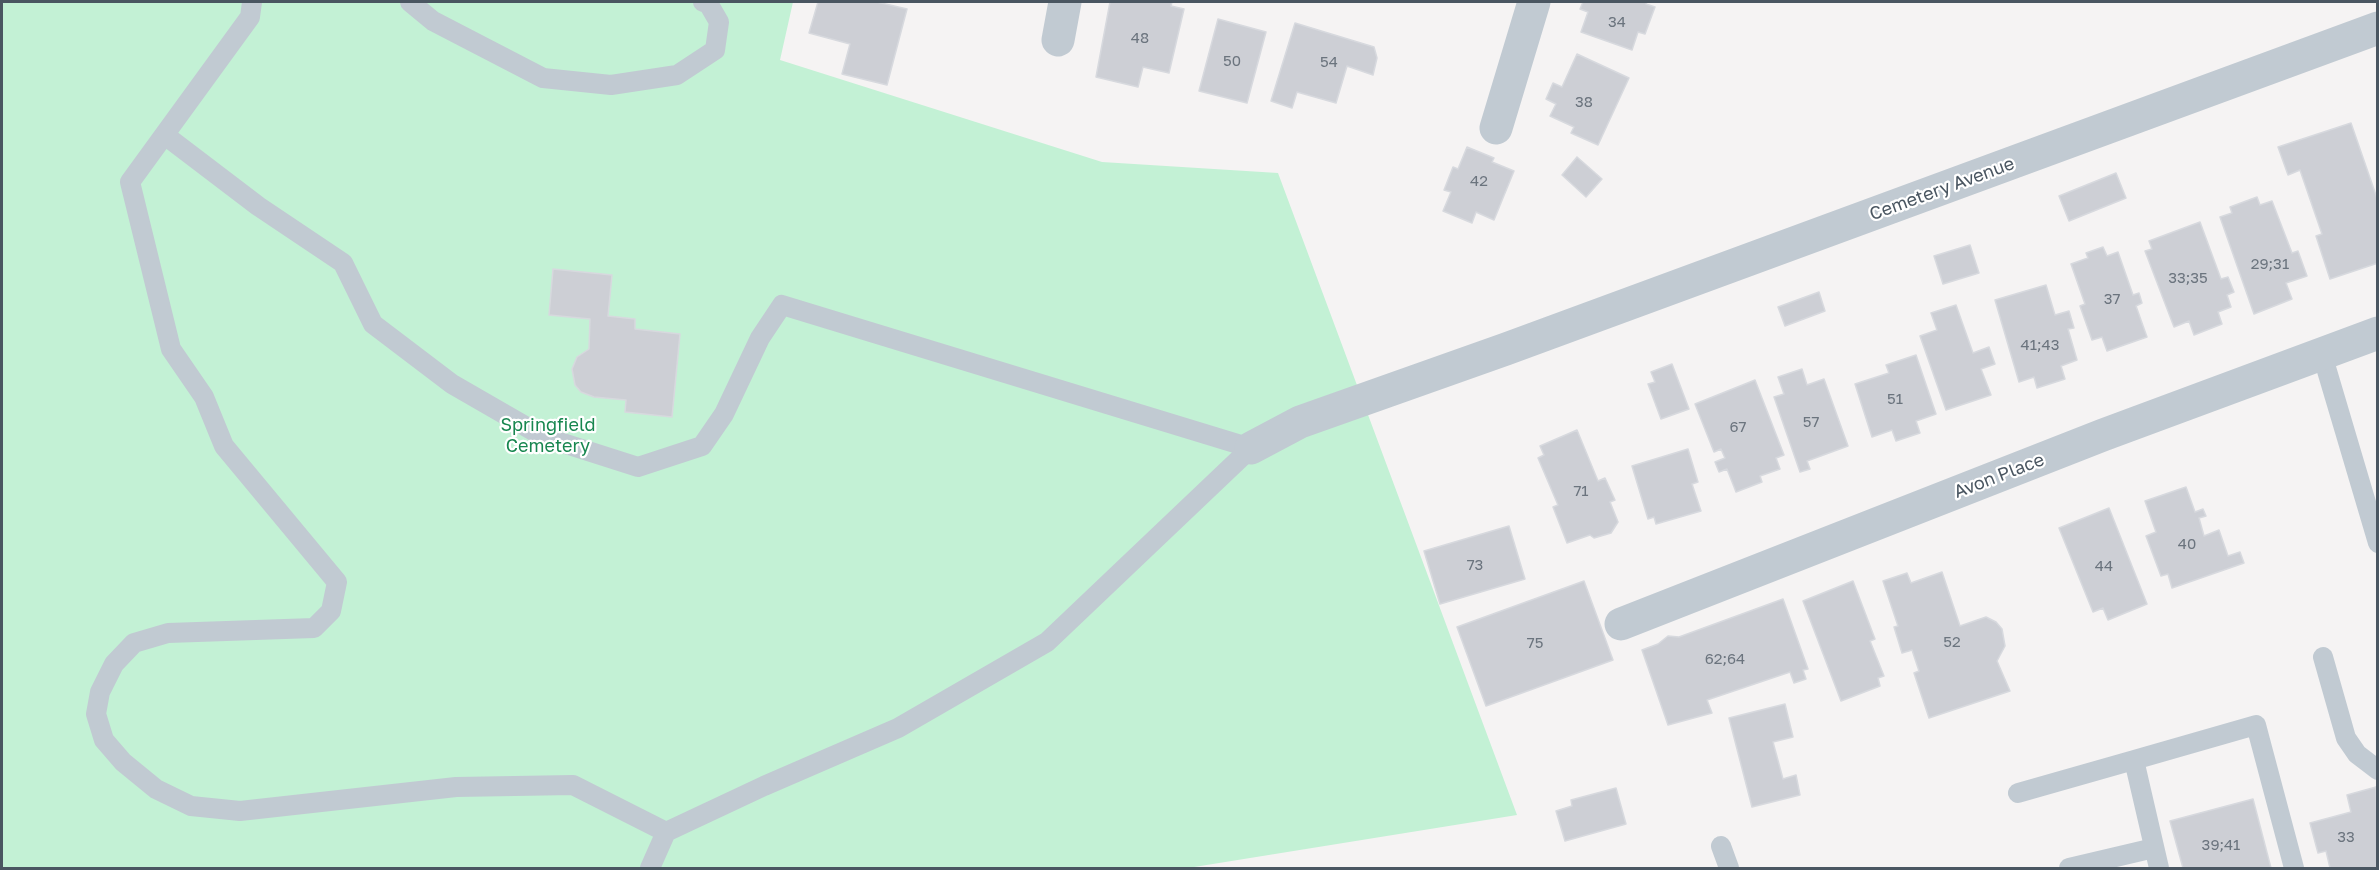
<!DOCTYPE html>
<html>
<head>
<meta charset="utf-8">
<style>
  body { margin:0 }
  #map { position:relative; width:2379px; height:870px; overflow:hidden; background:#f5f3f3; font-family:"Golos Text",sans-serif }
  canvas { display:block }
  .frame { position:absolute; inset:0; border:3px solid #4a5661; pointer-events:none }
</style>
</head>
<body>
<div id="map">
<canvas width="2379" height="870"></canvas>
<div class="frame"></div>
</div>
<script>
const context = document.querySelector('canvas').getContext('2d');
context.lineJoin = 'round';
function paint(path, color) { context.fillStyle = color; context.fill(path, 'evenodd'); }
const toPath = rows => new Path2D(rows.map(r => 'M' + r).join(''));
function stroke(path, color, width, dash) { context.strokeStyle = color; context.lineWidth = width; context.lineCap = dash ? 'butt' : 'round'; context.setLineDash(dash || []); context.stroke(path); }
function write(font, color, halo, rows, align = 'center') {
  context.font = font + ' "Golos Text",sans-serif'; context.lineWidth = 4.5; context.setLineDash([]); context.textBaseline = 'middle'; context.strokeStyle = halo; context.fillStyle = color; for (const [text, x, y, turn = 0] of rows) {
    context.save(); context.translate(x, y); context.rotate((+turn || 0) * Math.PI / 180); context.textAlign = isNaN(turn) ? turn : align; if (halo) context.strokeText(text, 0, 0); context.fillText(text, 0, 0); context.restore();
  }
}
paint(toPath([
  [2,2,793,2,780,60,1102,162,1278,173,1517,815,1188,868,2,868]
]), '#c3f1d5');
const building = toPath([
  [818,2,877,2,907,9,887,85,842,74,850,44,809,33,818,2],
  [1110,2,1172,2,1171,6,1184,9,1169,73,1143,67,1138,87,1096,77,1110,2],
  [1583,2,1647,2,1646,4,1655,7,1645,34,1638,32,1632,50,1581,32,1588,12,1580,9,1583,2],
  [1218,19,1266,32,1247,103,1199,91,1218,19],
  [1295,23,1374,47,1377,58,1373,75,1347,66,1336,103,1297,92,1292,108,1271,101,1295,23],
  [1577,54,1629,78,1598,145,1571,133,1574,127,1550,116,1556,104,1546,99,1553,83,1562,87,1577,54],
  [2351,123,2378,201,2378,263,2330,279,2316,236,2322,234,2300,170,2288,175,2278,147,2351,123],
  [1467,147,1494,158,1492,162,1514,171,1494,220,1476,212,1472,223,1443,211,1451,192,1444,190,1453,167,1458,169,1467,147],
  [1577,157,1602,179,1586,197,1562,175,1577,157],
  [2116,173,2126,198,2069,221,2059,196,2116,173],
  [2257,197,2260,205,2272,201,2292,253,2298,251,2307,276,2286,283,2292,299,2254,314,2220,217,2232,213,2230,207,2257,197],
  [2200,222,2221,279,2228,277,2234,292,2227,295,2231,307,2218,312,2222,324,2194,335,2189,321,2174,327,2145,251,2152,249,2149,241,2200,222],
  [1970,245,1979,273,1943,284,1934,256,1970,245],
  [2103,247,2107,256,2118,252,2133,295,2139,293,2142,303,2136,306,2147,337,2107,351,2102,337,2092,340,2080,306,2085,304,2071,264,2088,258,2086,253,2103,247],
  [553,269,612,275,608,316,635,319,635,329,680,334,672,417,625,412,626,400,594,397,581,392,575,385,572,369,577,357,589,349,590,319,549,315,553,269],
  [2046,285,2055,315,2069,311,2074,328,2068,329,2077,360,2061,366,2065,379,2037,388,2034,377,2019,382,1995,300,2046,285],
  [1819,292,1825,311,1785,326,1778,307,1819,292],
  [1956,305,1973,353,1989,347,1995,364,1981,369,1991,395,1946,410,1920,336,1937,330,1931,313,1956,305],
  [1916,355,1936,414,1916,421,1920,433,1896,441,1892,430,1872,437,1855,384,1889,373,1886,365,1916,355],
  [1672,364,1689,409,1661,419,1648,384,1655,382,1651,372,1672,364],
  [1802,369,1807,385,1824,379,1848,446,1807,461,1810,469,1800,472,1774,397,1784,394,1778,377,1802,369],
  [1755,380,1784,455,1776,458,1780,469,1760,476,1762,482,1736,492,1727,469,1719,472,1715,462,1725,458,1721,449,1714,452,1695,404,1755,380],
  [1577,430,1598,481,1605,478,1615,500,1610,502,1618,522,1611,533,1594,538,1590,535,1567,543,1553,507,1558,505,1538,458,1544,455,1540,446,1577,430],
  [1688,449,1698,482,1692,484,1701,511,1656,524,1654,517,1648,519,1632,466,1688,449],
  [2186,487,2195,512,2203,509,2206,516,2199,518,2204,536,2219,530,2228,556,2240,552,2244,563,2172,588,2168,574,2161,576,2146,536,2156,532,2145,501,2186,487],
  [2109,508,2147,604,2108,620,2103,608,2093,612,2059,528,2109,508],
  [1509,526,1525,579,1440,604,1424,551,1509,526],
  [1942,572,1960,626,1986,617,1996,622,2002,629,2005,646,1997,661,2010,691,1929,718,1914,673,1919,671,1912,650,1902,653,1894,627,1898,626,1883,581,1907,573,1911,583,1942,572],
  [1584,581,1613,660,1486,706,1457,627,1584,581],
  [1853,581,1875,639,1870,641,1884,676,1878,678,1880,686,1841,701,1803,601,1853,581],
  [1783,599,1808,669,1803,670,1806,679,1794,683,1790,672,1707,700,1712,713,1668,725,1642,650,1658,644,1668,636,1679,637,1783,599],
  [1785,704,1793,737,1773,742,1783,779,1796,775,1800,795,1752,807,1729,718,1785,704],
  [2376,787,2378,868,2330,868,2326,851,2318,853,2310,823,2351,812,2347,795,2376,787],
  [1616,788,1626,824,1565,841,1556,811,1572,806,1571,800,1616,788],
  [2253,799,2271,868,2183,868,2170,821,2253,799]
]);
paint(building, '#cdcfd5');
stroke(building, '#d7d9de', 1.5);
stroke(toPath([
  [252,2,250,17,130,182,171,349,204,397,224,446,337,582,331,611,314,628,168,633,134,643,114,664,100,692,96,714,104,740,123,762,156,789,191,806,240,811,456,787,573,785,666,832,650,868],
  [410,2,433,21,543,78,611,85,677,75,715,50,719,22,708,3,703,2],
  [166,136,258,206,343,263,373,324,452,384,544,437,638,467,702,446,724,414,760,338,782,305,1251,448,1047,642,898,728,764,786,666,832],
  [2322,354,2378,543],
  [2323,657,2346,738,2357,754,2378,770],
  [2018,793,2134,760],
  [1721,846,1729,868],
  [2069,868,2154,848],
  [2159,868,2134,760,2256,725,2294,868]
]), '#c1cad2', 20);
stroke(toPath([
  [1058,40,1065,2],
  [1496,128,1534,2],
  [1251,448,1300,422,1506,349,2378,28],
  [1621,624,2103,435,2378,333]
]), '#c1cad2', 33);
write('15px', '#6b747e', null, [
  ["34",1617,22],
  ["48",1140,38],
  ["50",1232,61],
  ["54",1329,62],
  ["38",1584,102],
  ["42",1479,181],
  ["29;31",2270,264],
  ["33;35",2188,278],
  ["37",2112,299],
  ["41;43",2040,345],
  ["51",1895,399],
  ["57",1811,422],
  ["67",1738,427],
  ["71",1581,491],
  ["40",2187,544],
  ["73",1475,565],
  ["44",2104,566],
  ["52",1952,642],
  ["75",1535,643],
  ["62;64",1725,659],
  ["33",2346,837],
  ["39;41",2221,845]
]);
write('18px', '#4a5661', '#fff', [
  ["Cemetery Avenue",1942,189,-20],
  ["Avon Place",1999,476,-21]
]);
write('18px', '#17864f', '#fff', [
  ["Springfield",548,425],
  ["Cemetery",548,446]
]);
</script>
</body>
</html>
